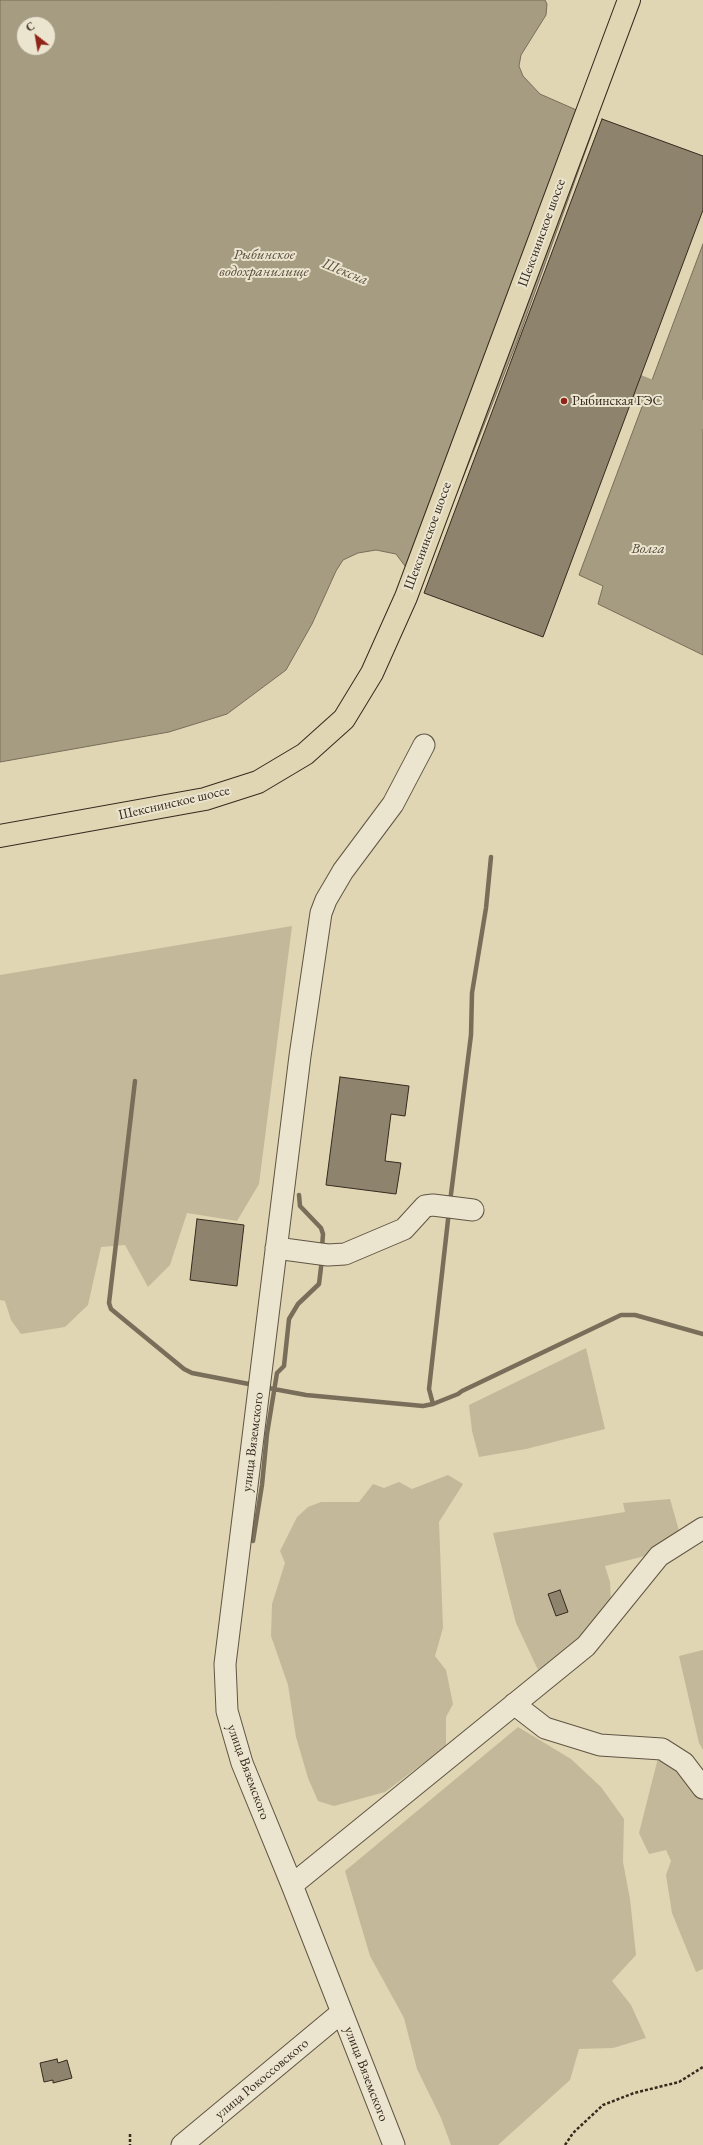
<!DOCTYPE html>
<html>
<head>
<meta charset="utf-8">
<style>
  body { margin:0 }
  #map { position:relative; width:703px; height:2145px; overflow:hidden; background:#e0d6b3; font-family:"EB Garamond",serif }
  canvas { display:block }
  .north { position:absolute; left:16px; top:16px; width:40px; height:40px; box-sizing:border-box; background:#ebe4ce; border:1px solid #a39a88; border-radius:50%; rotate:329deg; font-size:11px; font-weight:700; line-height:16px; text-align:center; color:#362a1f }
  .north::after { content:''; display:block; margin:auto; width:14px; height:18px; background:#8f2418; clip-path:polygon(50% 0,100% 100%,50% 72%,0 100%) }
</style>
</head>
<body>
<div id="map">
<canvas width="703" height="2145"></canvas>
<div class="north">С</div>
</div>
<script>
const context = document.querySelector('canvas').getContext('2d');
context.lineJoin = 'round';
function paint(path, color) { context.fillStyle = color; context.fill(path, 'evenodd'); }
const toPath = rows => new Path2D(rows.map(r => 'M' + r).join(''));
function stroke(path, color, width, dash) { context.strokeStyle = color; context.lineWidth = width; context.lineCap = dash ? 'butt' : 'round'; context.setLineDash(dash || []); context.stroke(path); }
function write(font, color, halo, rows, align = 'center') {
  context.font = font + ' "EB Garamond",serif'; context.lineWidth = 4; context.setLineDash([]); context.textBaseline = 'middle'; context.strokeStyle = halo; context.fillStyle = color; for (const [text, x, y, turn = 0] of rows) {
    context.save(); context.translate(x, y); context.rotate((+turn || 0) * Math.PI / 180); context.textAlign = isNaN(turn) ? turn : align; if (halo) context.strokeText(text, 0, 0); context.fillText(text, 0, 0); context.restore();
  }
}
paint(toPath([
  [292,926,259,1184,237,1221,187,1213,170,1265,148,1287,125,1245,101,1247,88,1305,65,1327,21,1334,11,1320,5,1301,0,1300,0,975],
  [586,1348,605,1429,526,1449,479,1457,472,1431,469,1405],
  [448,1475,463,1484,439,1522,443,1628,435,1656,446,1670,453,1704,446,1717,446,1746,385,1792,334,1806,318,1801,308,1778,296,1737,288,1685,271,1636,272,1604,285,1563,280,1551,297,1517,308,1507,321,1502,359,1502,373,1484,384,1488,399,1482,412,1489],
  [670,1499,680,1534,649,1555,605,1566,610,1582,611,1603,576,1644,538,1670,516,1623,493,1533,625,1512,623,1503],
  [703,1650,703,1750,699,1743,679,1656],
  [518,1727,571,1759,601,1787,624,1819,623,1862,630,1899,636,1955,612,1981,631,2005,646,2038,613,2048,579,2049,570,2080,498,2145,451,2145,441,2118,417,2069,404,2018,370,1956,345,1871],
  [658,1758,683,1773,703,1768,703,1969,696,1972,672,1913,666,1875,671,1861,666,1850,649,1854,639,1833]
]), '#c3b99a');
const water = toPath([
  [0,0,545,0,547,4,546,15,521,55,519,66,523,76,540,94,597,119,518,339,426,571,411,574,396,554,376,550,358,553,343,560,336,571,312,624,286,670,227,714,169,732,0,762,0,0],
  [24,24,48,24,48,48,24,48,24,24],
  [703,244,703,655,598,604,603,586,579,575,703,244]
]);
paint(water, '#a69c81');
stroke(water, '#796e5a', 1);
stroke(toPath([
  [135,1081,109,1303,111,1309,184,1369,192,1373,254,1385],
  [299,1195,300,1206,321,1228,323,1234,322,1248],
  [450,1202,471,1035,472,993,486,908,491,857],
  [263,1387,306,1395,423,1406,433,1404,458,1394,462,1391,621,1315,635,1315,703,1334],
  [433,1404,429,1389,449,1211],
  [253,1541,262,1485,267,1434,277,1373,284,1366,289,1319,298,1304,319,1284,322,1259]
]), '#796e5a', 4.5);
stroke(toPath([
  [601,374,703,415]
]), '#a69c81', 28);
const building = toPath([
  [602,119,703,156,703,210,543,637,424,593,602,119],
  [340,1077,409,1086,405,1116,391,1114,385,1161,401,1163,396,1194,326,1185,340,1077],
  [197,1219,244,1225,237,1286,190,1280,197,1219],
  [560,1590,568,1612,556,1616,548,1594,560,1590],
  [57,2059,58,2063,67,2060,72,2078,53,2083,53,2080,44,2082,40,2063,57,2059]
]);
paint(building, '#8e836c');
stroke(building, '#362a1f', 1);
const minor = toPath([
  [276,1248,328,1255,345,1254,404,1229,425,1206,433,1205,473,1210],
  [514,1704,545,1728,600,1745,662,1749,684,1763,703,1788],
  [292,1885,586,1646,659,1556,703,1528],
  [182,2145,342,2012],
  [394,2145,292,1885,242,1763,227,1711,225,1664,300,1056,321,913,326,900,343,871,393,804,424,745]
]);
const major = toPath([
  [0,836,205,799,258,782,305,754,344,719,372,673,406,597,629,0]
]);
stroke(minor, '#605544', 23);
stroke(major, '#362a1f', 24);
stroke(toPath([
  [130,2134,130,2145],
  [565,2145,573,2133,603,2105,634,2093,679,2082,703,2067]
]), '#362a1f', 2.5, [3, 2]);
stroke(minor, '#ebe4ce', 21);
stroke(major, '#e0d6b3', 22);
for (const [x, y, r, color] of [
  [564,401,4,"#8f2418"]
]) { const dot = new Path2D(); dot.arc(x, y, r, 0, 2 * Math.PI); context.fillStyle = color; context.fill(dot); stroke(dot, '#ebe4ce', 1.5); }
write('14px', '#362a1f', '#ebe4ce', [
  ["Шекснинское шоссе",542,233,-70],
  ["Шекснинское шоссе",428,536,-70],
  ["Шекснинское шоссе",174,803,-13],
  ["улица Вяземского",253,1442,-83],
  ["улица Вяземского",248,1772,70],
  ["улица Вяземского",366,2074,69],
  ["улица Рокоссовского",262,2079,-40]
]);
write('14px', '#362a1f', '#ebe4ce', [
  ["Рыбинская ГЭС",572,401]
], 'left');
write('italic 15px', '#584c3c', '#ebe4ce', [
  ["Рыбинское",264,255],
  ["водохранилище",264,272],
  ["Шексна",345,272,22],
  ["Волга",648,549]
]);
</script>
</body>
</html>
